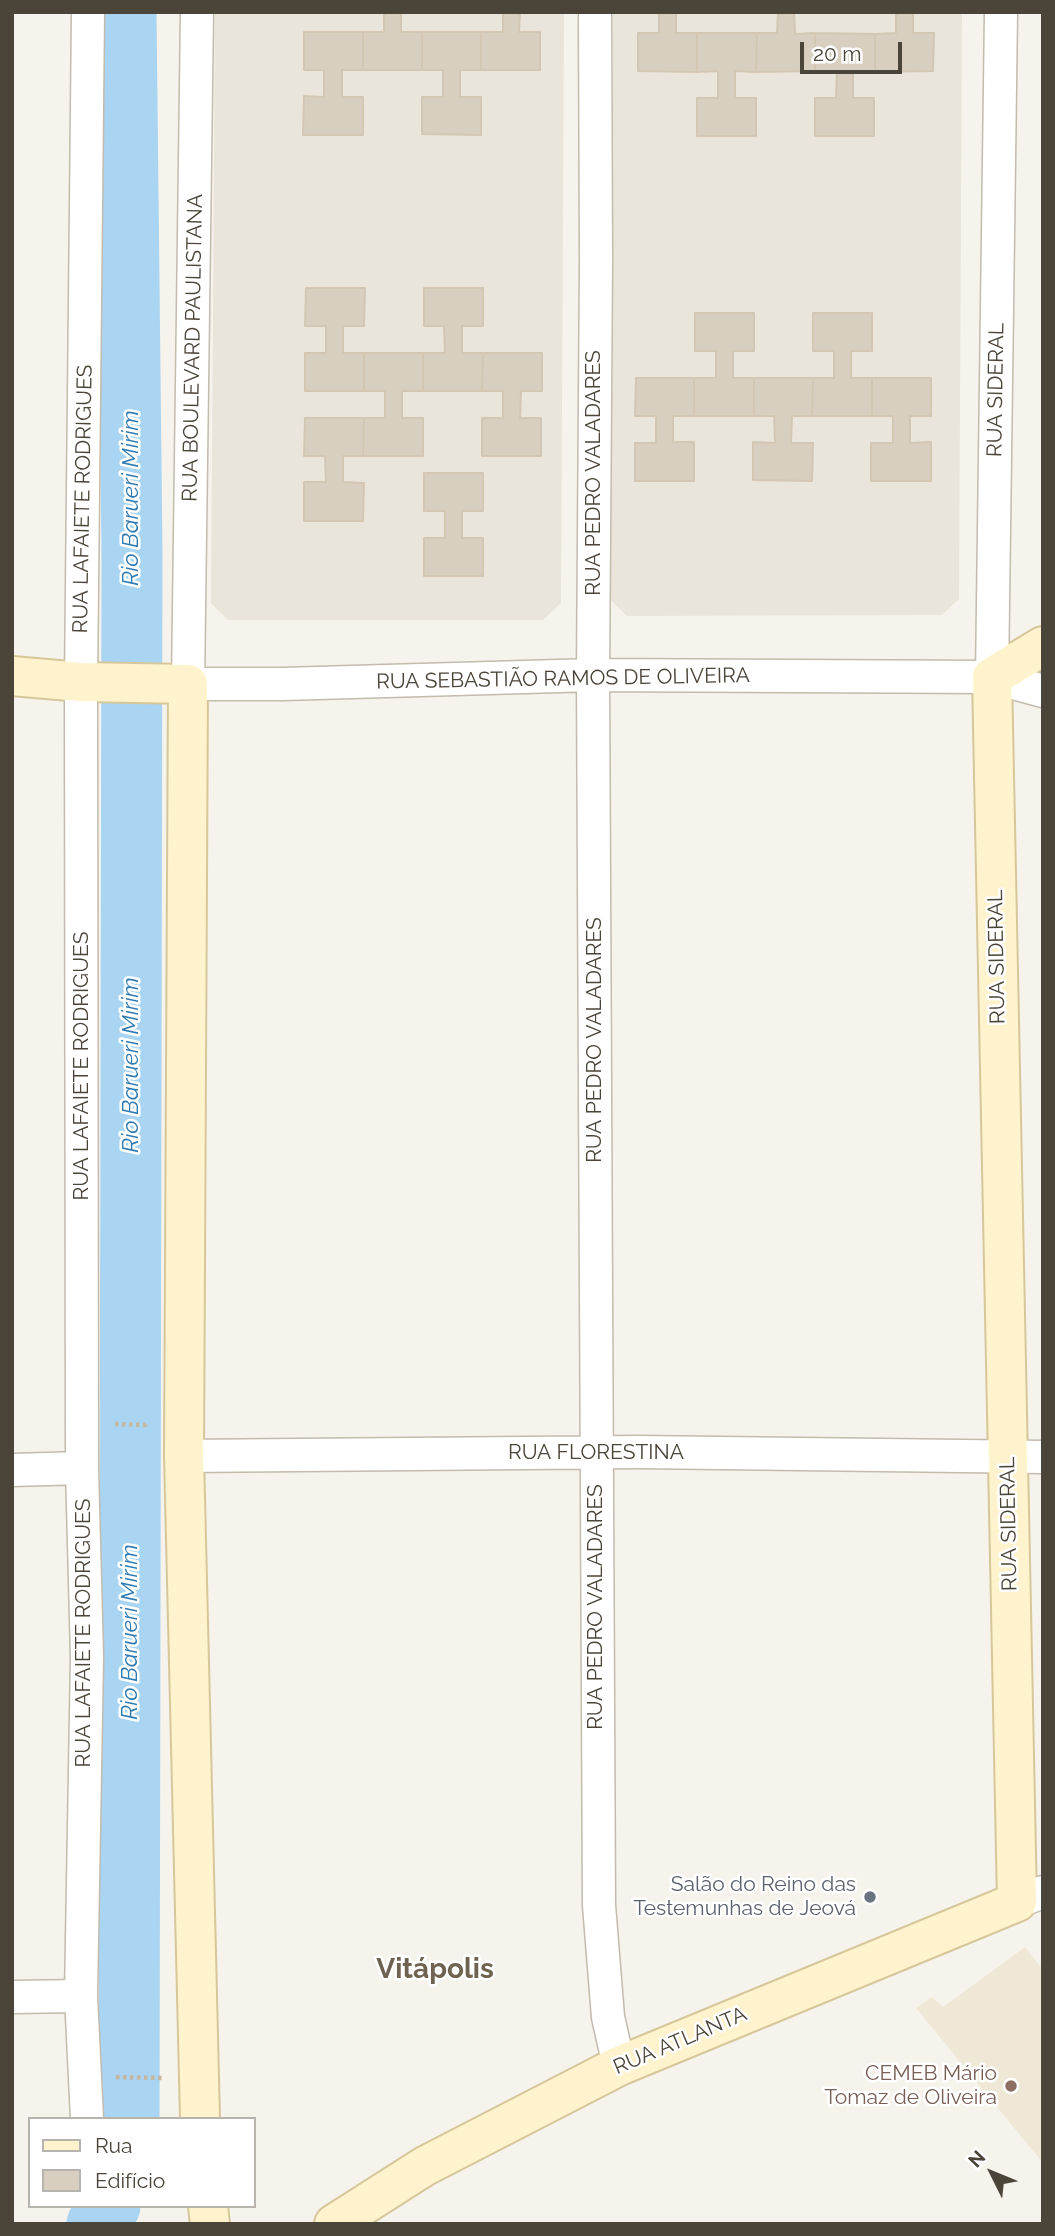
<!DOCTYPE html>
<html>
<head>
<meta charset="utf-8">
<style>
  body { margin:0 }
  #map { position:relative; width:1055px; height:2236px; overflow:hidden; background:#f6f3ec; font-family:Raleway,sans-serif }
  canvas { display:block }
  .frame { position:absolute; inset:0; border:14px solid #4b4439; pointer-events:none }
  .legend { position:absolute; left:28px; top:2117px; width:228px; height:91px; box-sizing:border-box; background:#fff; border:2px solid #b7b4b0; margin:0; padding:9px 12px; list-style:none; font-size:21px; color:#4b4439 }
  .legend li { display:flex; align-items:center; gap:14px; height:35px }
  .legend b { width:35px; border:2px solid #b7b4b0 }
  .north { position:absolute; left:957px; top:2138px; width:70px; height:70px; -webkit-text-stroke:5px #fff; paint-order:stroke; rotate:313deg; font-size:19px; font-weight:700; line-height:28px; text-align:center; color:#4b4439 }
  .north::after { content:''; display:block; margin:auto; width:24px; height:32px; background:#4b4439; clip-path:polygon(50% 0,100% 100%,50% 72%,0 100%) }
  .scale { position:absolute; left:800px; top:42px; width:102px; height:32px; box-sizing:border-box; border:4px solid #4b4439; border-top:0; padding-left:9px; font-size:21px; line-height:24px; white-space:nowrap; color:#4b4439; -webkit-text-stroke:5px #fff; paint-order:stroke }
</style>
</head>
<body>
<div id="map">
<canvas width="1055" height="2236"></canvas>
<div class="frame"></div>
<ul class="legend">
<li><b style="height:9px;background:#fff3cd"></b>Rua</li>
<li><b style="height:19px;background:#d8cfc1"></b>Edifício</li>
</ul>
<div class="north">N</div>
<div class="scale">20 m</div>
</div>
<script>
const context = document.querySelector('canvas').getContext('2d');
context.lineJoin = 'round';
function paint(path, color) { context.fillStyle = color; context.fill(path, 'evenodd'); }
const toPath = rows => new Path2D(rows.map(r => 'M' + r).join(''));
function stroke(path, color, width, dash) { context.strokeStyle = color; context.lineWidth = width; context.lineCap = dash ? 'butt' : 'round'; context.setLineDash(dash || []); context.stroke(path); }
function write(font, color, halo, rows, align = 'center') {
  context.font = font + ' Raleway,sans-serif'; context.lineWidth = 5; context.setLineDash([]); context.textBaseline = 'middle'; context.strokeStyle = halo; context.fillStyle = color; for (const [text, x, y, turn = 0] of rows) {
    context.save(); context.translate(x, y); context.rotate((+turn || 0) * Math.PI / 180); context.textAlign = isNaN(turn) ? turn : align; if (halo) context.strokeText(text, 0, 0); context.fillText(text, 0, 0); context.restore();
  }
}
paint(toPath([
  [215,12,564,12,561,603,543,620,228,620,211,603],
  [613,12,962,12,959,599,942,615,627,616,609,598]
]), '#eae5da');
paint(toPath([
  [1025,1947,1043,1970,1043,2163,916,2008,932,1997,943,2007]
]), '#efe8d6');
stroke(toPath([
  [126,12,132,554,129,2119],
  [97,2224,110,2206]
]), '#a9d4f2', 61);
const building = toPath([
  [384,12,401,12,401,32,422,32,422,70,363,70,363,32,384,32,384,12],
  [503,12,520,12,519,32,540,32,540,70,481,70,481,32,503,32,503,12],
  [659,12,676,12,676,33,697,33,697,72,638,71,638,33,659,33,659,12],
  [778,12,794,12,795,34,815,33,815,71,756,72,757,33,777,33,778,12],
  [896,12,913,12,913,33,934,33,933,71,875,72,875,34,896,33,896,12],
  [304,32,363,32,363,70,342,70,342,97,363,97,363,135,303,135,304,96,324,97,324,70,304,70,304,32],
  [422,32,481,32,481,70,460,70,460,97,481,97,481,135,422,134,422,97,443,97,443,70,422,70,422,32],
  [697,33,757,33,756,72,735,71,735,98,756,98,756,136,697,136,697,98,718,98,718,71,697,72,697,33],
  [815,33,875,34,875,72,853,71,853,98,874,98,874,136,815,136,815,98,836,98,837,71,815,71,815,33],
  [306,288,365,288,364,326,343,326,343,353,364,353,364,391,305,391,305,353,326,353,326,326,305,326,306,288],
  [424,288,483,288,483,326,462,326,462,353,483,353,482,391,423,391,423,353,445,353,444,326,424,326,424,288],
  [695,313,754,313,754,351,733,351,733,378,754,378,754,416,694,416,694,378,716,378,716,351,695,351,695,313],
  [813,313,872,313,872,351,851,351,851,378,872,378,872,416,812,416,813,378,834,378,834,351,813,351,813,313],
  [364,353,423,353,423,391,402,391,402,418,423,418,423,456,363,456,364,418,385,418,385,391,364,391,364,353],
  [483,353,542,353,542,391,521,391,520,418,541,418,541,456,482,456,482,418,503,418,503,391,482,391,483,353],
  [636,378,694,378,694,416,673,416,673,442,694,442,694,481,635,481,635,443,656,443,656,416,635,416,636,378],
  [754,378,813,378,812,416,792,416,791,443,813,443,812,481,753,480,753,442,775,443,774,416,754,416,754,378],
  [872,378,931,378,931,416,910,416,910,443,931,442,931,481,871,481,871,443,893,443,893,416,872,416,872,378],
  [305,418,364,418,363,456,343,456,343,482,364,483,363,521,304,521,304,482,326,482,325,456,304,456,305,418],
  [424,473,483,473,483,511,462,511,462,538,483,538,483,576,424,576,424,538,445,538,445,511,424,511,424,473]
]);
paint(building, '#d8cfc1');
stroke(building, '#d3c7b4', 2);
const street = toPath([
  [197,12,188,684,283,684,593,675,992,677,1043,691],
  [595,12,596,261,593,675,599,1905,608,2017,619,2066],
  [992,677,1001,12],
  [184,1456,639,1452,1043,1457],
  [12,1470,82,1468],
  [1017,1902,1043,1892],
  [12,1997,81,1996],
  [87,2119,81,1996,87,1657,82,1468,81,682,88,12]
]);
const secondary = toPath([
  [12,676,81,682,188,684,184,1456,200,2119],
  [208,2206,210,2224],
  [334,2224,425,2166,619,2066,1017,1902,992,677,1043,646]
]);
stroke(street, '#c2bbae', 35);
stroke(secondary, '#d6c79b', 42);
stroke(toPath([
  [115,1424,145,1425,147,1423],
  [116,2077,162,2078]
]), '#c4b79f', 4.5, [3.5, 3.5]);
stroke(street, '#fff', 32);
stroke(secondary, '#fff3cd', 38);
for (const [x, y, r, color] of [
  [870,1897,7,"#6b7280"],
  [1011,2086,7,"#8d6e63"]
]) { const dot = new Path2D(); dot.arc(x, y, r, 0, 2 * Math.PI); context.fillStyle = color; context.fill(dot); stroke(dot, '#fff', 2.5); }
write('21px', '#4b4439', '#fff', [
  ["RUA BOULEVARD PAULISTANA",193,348,-89],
  ["RUA SIDERAL",996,390,-89],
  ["RUA PEDRO VALADARES",594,473,-90],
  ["RUA LAFAIETE RODRIGUES",83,499,-89],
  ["RUA SEBASTIÃO RAMOS DE OLIVEIRA",563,679,-1],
  ["RUA SIDERAL",997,957,-91],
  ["RUA PEDRO VALADARES",595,1040,-90],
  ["RUA LAFAIETE RODRIGUES",82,1066,-90],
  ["RUA FLORESTINA",596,1453],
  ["RUA SIDERAL",1009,1524,-91],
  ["RUA PEDRO VALADARES",596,1607,-90],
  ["RUA LAFAIETE RODRIGUES",84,1633,-90],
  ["RUA ATLANTA",680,2041,-23]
]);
write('21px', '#5b616d', '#fff', [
  ["Salão do Reino das",856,1885],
  ["Testemunhas de Jeová",856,1909]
], 'right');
write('21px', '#785e54', '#fff', [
  ["CEMEB Mário",997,2074],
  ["Tomaz de Oliveira",997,2098]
], 'right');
write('italic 23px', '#2e7ab2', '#fff', [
  ["Rio Barueri Mirim",131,498,-90],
  ["Rio Barueri Mirim",131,1065,-90],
  ["Rio Barueri Mirim",130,1632,-90]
]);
write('bold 28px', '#6e6250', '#fff', [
  ["Vitápolis",435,1970]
]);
</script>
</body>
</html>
